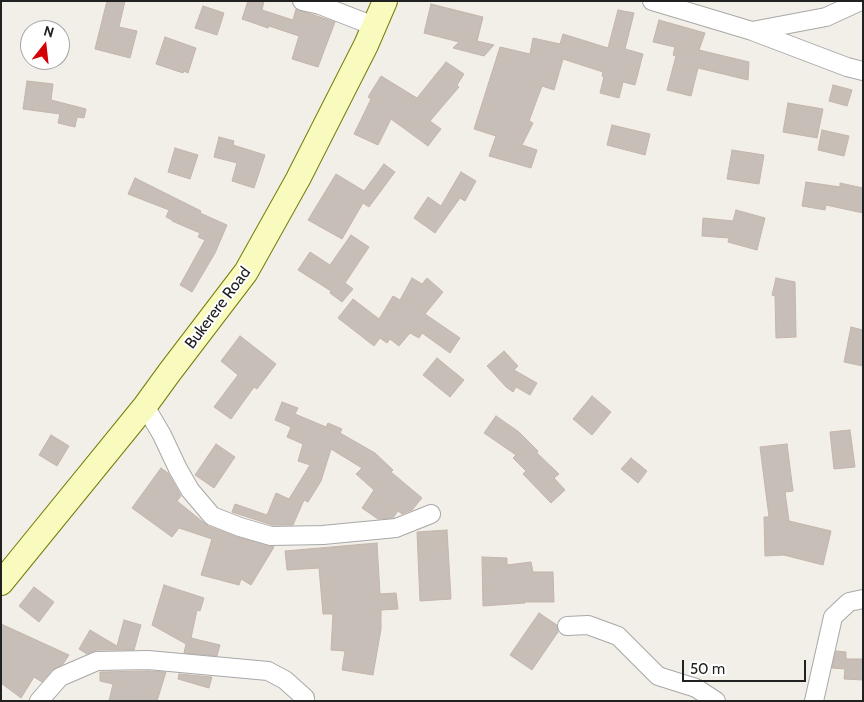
<!DOCTYPE html>
<html>
<head>
<meta charset="utf-8">
<style>
  body { margin:0 }
  #map { position:relative; width:864px; height:702px; overflow:hidden; background:#f2eee8; font-family:Cabin,sans-serif }
  canvas { display:block }
  .frame { position:absolute; inset:0; border:2px solid #212121; pointer-events:none }
  .north { position:absolute; left:20px; top:20px; width:50px; height:50px; box-sizing:border-box; background:#fff; border:1px solid #a6a6a6; border-radius:50%; rotate:16deg; font-size:14px; font-weight:700; line-height:20px; text-align:center; color:#212121 }
  .north::after { content:''; display:block; margin:auto; width:18px; height:22px; background:#d30005; clip-path:polygon(50% 0,100% 100%,50% 72%,0 100%) }
  .scale { position:absolute; left:682px; top:660px; width:124px; height:22px; box-sizing:border-box; border:2px solid #212121; border-top:0; padding-left:6px; font-size:15px; line-height:18px; white-space:nowrap; color:#212121; -webkit-text-stroke:4px #fff; paint-order:stroke }
</style>
</head>
<body>
<div id="map">
<canvas width="864" height="702"></canvas>
<div class="frame"></div>
<div class="north">N</div>
<div class="scale">50 m</div>
</div>
<script>
const context = document.querySelector('canvas').getContext('2d');
context.lineJoin = 'round';
function paint(path, color) { context.fillStyle = color; context.fill(path, 'evenodd'); }
const toPath = rows => new Path2D(rows.map(r => 'M' + r).join(''));
function stroke(path, color, width, dash) { context.strokeStyle = color; context.lineWidth = width; context.lineCap = dash ? 'butt' : 'round'; context.setLineDash(dash || []); context.stroke(path); }
function write(font, color, halo, rows, align = 'center') {
  context.font = font + ' Cabin,sans-serif'; context.lineWidth = 4; context.setLineDash([]); context.textBaseline = 'middle'; context.strokeStyle = halo; context.fillStyle = color; for (const [text, x, y, turn = 0] of rows) {
    context.save(); context.translate(x, y); context.rotate((+turn || 0) * Math.PI / 180); context.textAlign = isNaN(turn) ? turn : align; if (halo) context.strokeText(text, 0, 0); context.fillText(text, 0, 0); context.restore();
  }
}
const building = toPath([
  [107,1,125,1,119,27,137,31,130,58,95,49,107,1],
  [248,1,264,1,262,10,293,20,296,9,335,22,318,67,292,59,299,36,269,26,268,28,242,19,248,1],
  [431,4,483,17,477,41,494,45,484,56,453,48,459,42,424,33,431,4],
  [203,6,224,13,217,35,195,28,203,6],
  [618,10,634,13,625,49,643,54,635,85,623,82,619,98,600,93,604,77,602,76,603,72,563,59,554,90,542,86,529,121,533,123,522,145,537,150,531,168,489,156,496,136,474,129,500,47,530,54,533,38,560,44,563,34,608,48,618,10],
  [659,20,705,33,699,50,749,62,748,80,698,68,691,96,667,90,676,56,673,55,675,47,653,42,659,20],
  [165,37,196,48,188,73,184,71,183,73,156,64,165,37],
  [446,62,464,74,457,85,459,87,430,121,441,129,428,146,391,119,378,145,354,134,371,99,368,97,381,76,417,98,446,62],
  [27,81,53,84,51,100,86,109,84,118,77,117,75,127,58,123,60,114,23,109,27,81],
  [833,85,852,90,847,106,829,101,833,85],
  [788,103,823,109,817,138,783,132,788,103],
  [612,125,650,134,645,155,607,145,612,125],
  [822,130,849,136,844,156,818,150,822,130],
  [219,137,234,141,233,145,265,155,254,188,232,181,237,163,214,157,219,137],
  [175,148,198,155,190,179,168,172,175,148],
  [732,150,764,155,759,184,727,179,732,150],
  [384,164,395,172,369,207,363,203,342,239,308,220,336,174,364,191,384,164],
  [461,172,476,181,465,201,460,198,435,233,414,218,428,197,441,206,461,172],
  [135,178,201,211,200,213,227,225,215,253,192,292,180,285,205,240,198,237,200,233,172,221,172,220,166,217,169,210,128,194,135,178],
  [806,182,840,187,840,183,863,188,863,213,826,205,825,210,802,206,806,182],
  [736,210,765,218,757,250,728,242,729,238,702,236,703,218,733,221,736,210],
  [351,235,369,247,345,283,353,289,342,302,330,293,331,291,298,270,310,252,330,265,351,235],
  [412,278,422,284,427,278,443,292,425,314,460,338,450,353,422,333,419,338,410,333,399,346,390,339,387,343,380,338,374,346,338,318,353,299,379,319,393,296,400,300,412,278],
  [776,278,795,282,796,337,776,338,775,296,772,295,776,278],
  [851,327,863,330,863,366,844,362,851,327],
  [240,336,276,364,257,389,254,387,231,419,214,407,238,375,221,361,240,336],
  [504,351,518,366,514,370,537,383,530,395,516,387,513,392,506,387,487,366,504,351],
  [437,358,464,380,450,397,423,375,437,358],
  [592,396,611,412,592,435,573,419,592,396],
  [282,402,298,408,295,414,326,427,328,423,342,429,340,433,375,453,393,470,391,472,422,498,412,510,402,514,398,511,393,518,378,519,362,508,374,490,356,474,362,468,331,449,321,481,308,502,304,500,293,525,272,525,232,512,235,504,267,515,276,493,289,499,310,465,298,461,303,444,287,437,291,427,275,420,282,402],
  [496,416,519,432,538,451,537,453,559,474,554,478,565,490,551,503,523,474,526,471,513,458,516,455,484,433,496,416],
  [850,430,855,467,834,469,830,432,850,430],
  [51,435,69,446,57,466,39,455,51,435],
  [216,444,235,457,214,488,195,475,216,444],
  [787,444,793,491,785,492,789,521,831,531,823,565,784,555,765,556,764,517,769,517,760,447,787,444],
  [631,458,647,471,638,483,621,469,631,458],
  [161,468,168,473,181,496,177,501,208,526,237,537,274,547,251,585,241,579,239,585,201,575,212,539,179,528,172,537,132,508,161,468],
  [447,530,451,599,420,601,417,532,447,530],
  [377,543,380,594,396,593,398,609,381,610,381,629,373,675,342,670,345,651,331,650,333,614,323,614,319,568,287,570,285,551,377,543],
  [482,557,507,558,507,565,531,562,533,572,553,572,554,602,523,602,525,603,483,606,482,557],
  [164,585,204,598,200,611,197,610,191,638,220,645,217,656,184,653,186,644,152,625,164,585],
  [34,587,54,602,39,622,19,606,34,587],
  [539,613,557,625,558,632,532,670,510,655,539,613],
  [124,620,141,625,134,650,97,650,87,654,79,649,90,630,117,646,124,620],
  [1,624,69,655,63,664,52,670,42,682,34,677,21,698,1,683,1,624],
  [836,651,846,652,846,659,863,659,863,680,844,679,845,669,832,668,836,651],
  [148,671,166,672,157,701,109,701,113,684,100,681,100,672,148,671],
  [179,674,212,677,209,688,178,679,179,674]
]);
paint(building, '#c7beb7');
stroke(building, '#c4b5aa', 1);
const street = toPath([
  [302,1,320,5,374,26],
  [652,1,752,31,847,67,863,71],
  [752,31,826,17,861,1],
  [145,406,162,435,178,469,190,490,212,516,240,527,271,536,323,535,396,528,431,514],
  [567,626,588,625,618,636,658,676,696,688,716,701],
  [39,701,60,677,97,661,148,660,268,671,285,680,305,698,305,701],
  [814,701,833,617,849,602,863,599]
]);
const secondary = toPath([
  [1,583,145,406,169,373,246,272,298,179,366,45,385,1]
]);
stroke(street, '#a8a8a8', 20);
stroke(secondary, '#737d04', 26);
stroke(street, '#fff', 18);
stroke(secondary, '#f9fabd', 24);
write('16px', '#212121', '#fff', [
  ["Bukerere Road",218,308,-53]
]);
</script>
</body>
</html>
